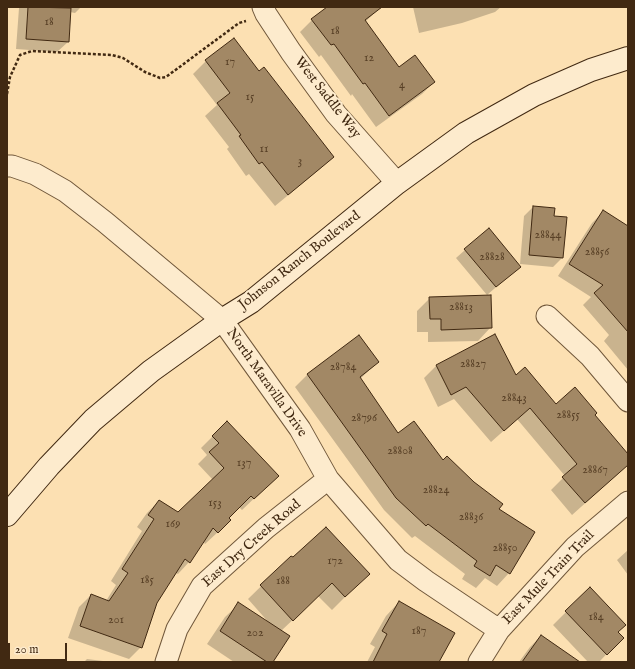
<!DOCTYPE html>
<html>
<head>
<meta charset="utf-8">
<style>
  body { margin:0 }
  #map { position:relative; width:635px; height:669px; overflow:hidden; background:#fce0b2; font-family:"IM FELL English",serif }
  canvas { display:block }
  .frame { position:absolute; inset:0; border:8px solid #412912; pointer-events:none }
  .scale { position:absolute; left:8px; top:643px; width:59px; height:18px; box-sizing:border-box; border:2px solid #412912; border-top:0; padding-left:5px; font-size:12px; line-height:14px; white-space:nowrap; color:#412912; -webkit-text-stroke:3px #fdebcd; paint-order:stroke }
</style>
</head>
<body>
<div id="map">
<canvas width="635" height="669"></canvas>
<div class="frame"></div>
<div class="scale">20 m</div>
</div>
<script>
const context = document.querySelector('canvas').getContext('2d');
context.lineJoin = 'round';
function paint(path, color) { context.fillStyle = color; context.fill(path, 'evenodd'); }
const toPath = rows => new Path2D(rows.map(r => 'M' + r).join(''));
function stroke(path, color, width, dash) { context.strokeStyle = color; context.lineWidth = width; context.lineCap = dash ? 'butt' : 'round'; context.setLineDash(dash || []); context.stroke(path); }
function write(font, color, halo, rows, align = 'center') {
  context.font = font + ' "IM FELL English",serif'; context.lineWidth = 4; context.setLineDash([]); context.textBaseline = 'middle'; context.strokeStyle = halo; context.fillStyle = color; for (const [text, x, y, turn = 0] of rows) {
    context.save(); context.translate(x, y); context.rotate((+turn || 0) * Math.PI / 180); context.textAlign = isNaN(turn) ? turn : align; if (halo) context.strokeText(text, 0, 0); context.fillText(text, 0, 0); context.restore();
  }
}
paint(toPath([
  [17,7,81,7,75,13,70,12,68,42,57,52,16,49,19,8],
  [329,7,378,7,379,9,365,22,399,68,434,82,422,94,376,127,352,94,351,96,321,55,319,57,300,32,312,20],
  [413,7,501,7,495,12,462,23,419,33],
  [234,40,259,72,333,157,320,169,275,206,249,174,246,176,227,149,229,147,205,116,217,105,193,74,206,61],
  [533,207,553,217,565,218,562,258,553,267,520,264,524,216],
  [604,211,628,227,628,370,604,341,609,335,583,305,591,297,558,276,592,223],
  [465,250,510,275,487,295,456,258],
  [430,298,491,327,478,341,428,342,428,332,417,332,417,311],
  [495,336,516,377,556,405,593,416,628,455,628,465,572,515,551,490,565,476,517,419,491,442,454,399,438,407,424,378,436,366],
  [378,362,360,379,398,434,443,462,497,510,509,573,497,586,485,578,476,588,462,579,465,574,415,536,412,538,384,510,295,387,308,374],
  [213,436,265,488,242,510,239,507,228,518,218,532,205,544,203,541,189,562,178,574,176,573,156,603,141,647,129,659,68,638,79,607,91,595,106,601,116,585,111,581,142,531,137,527,147,513,159,501,178,513,213,480,198,464,207,455,201,448],
  [628,550,628,575,617,560],
  [291,557,355,587,332,610,318,596,281,631,272,662,234,662,207,644,225,617,239,604,270,624,248,599],
  [399,602,438,662,367,662,375,647,370,644,386,616],
  [566,612,617,632,622,638,599,662,588,662,553,625],
  [541,636,569,662,519,662,530,647],
  [87,659,111,662,84,662]
]), '#0003');
const building = toPath([
  [28,7,71,8,69,42,26,39,28,7],
  [327,7,382,7,365,20,399,67,415,55,435,82,389,116,365,83,363,84,334,44,331,45,311,19,327,7],
  [234,38,259,71,264,67,334,157,288,195,262,162,259,164,239,136,241,135,217,103,230,93,205,60,234,38],
  [533,206,555,208,554,216,567,217,563,258,529,255,533,206],
  [603,210,628,226,628,332,594,293,603,285,569,264,603,210],
  [489,228,521,267,496,287,464,249,489,228],
  [491,295,492,328,441,330,441,319,430,319,429,297,491,295],
  [495,334,516,375,525,367,556,404,575,387,597,413,595,415,628,454,628,465,585,503,562,477,577,464,530,408,504,431,466,387,451,395,436,365,495,334],
  [359,335,379,362,360,377,398,433,414,421,443,460,447,456,474,482,503,504,499,509,535,532,510,574,496,565,490,576,474,566,477,561,428,524,426,526,396,498,307,374,359,335],
  [227,421,279,476,254,499,251,496,229,518,231,520,218,533,213,528,190,563,185,559,157,603,142,648,80,626,91,594,109,601,128,573,122,569,154,519,148,515,159,500,178,512,224,468,209,452,219,443,212,436,227,421],
  [326,527,370,574,345,597,332,583,293,621,260,585,291,556,293,557,326,527],
  [590,587,626,625,618,632,624,638,607,655,565,611,590,587],
  [399,601,455,633,439,662,373,662,387,634,382,631,399,601],
  [238,602,290,636,273,662,267,662,220,631,238,602],
  [541,635,580,662,522,662,541,635]
]);
paint(building, '#a28865');
stroke(building, '#412912', 1);
const street = toPath([
  [263,7,266,14,291,52,336,114,397,183],
  [7,166,12,166,35,174,65,191,105,222,222,320,300,429,328,479,398,560,426,581,499,630],
  [547,316,590,356,628,401],
  [166,662,177,629,202,586,266,528,328,479],
  [479,662,499,630,575,547,628,502]
]);
const secondary = toPath([
  [7,515,49,466,93,420,151,371,222,320,251,302,397,183,466,133,534,95,591,70,628,58]
]);
stroke(street, '#70573a', 23);
stroke(secondary, '#412912', 24);
stroke(toPath([
  [7,94,10,77,20,55,32,51,112,55,123,58,145,72,160,78,166,77,239,23,246,21]
]), '#412912', 2.5, [3, 2]);
stroke(street, '#fdebcd', 21);
stroke(secondary, '#fdebcd', 22);
write('12px', '#594127', null, [
  ["18",49,23],
  ["18",335,32],
  ["12",369,59],
  ["17",230,63],
  ["4",402,86],
  ["15",250,98],
  ["11",264,150],
  ["3",300,162],
  ["28844",548,236],
  ["28856",597,253],
  ["28828",492,258],
  ["28813",461,308],
  ["28827",473,365],
  ["28784",343,368],
  ["28843",514,399],
  ["28855",568,416],
  ["28796",364,419],
  ["28808",400,452],
  ["137",244,464],
  ["28867",595,471],
  ["28824",436,491],
  ["153",215,504],
  ["28836",471,518],
  ["169",173,525],
  ["28850",505,549],
  ["172",335,562],
  ["185",147,581],
  ["188",283,582],
  ["184",596,618],
  ["201",116,621],
  ["187",419,632],
  ["202",255,634]
]);
write('14px', '#412912', '#fdebcd', [
  ["West Saddle Way",327,98,52],
  ["Johnson Ranch Boulevard",300,261,-38],
  ["North Maravilla Drive",266,383,55],
  ["East Dry Creek Road",252,544,-41],
  ["East Mule Train Trail",549,578,-46]
]);
</script>
</body>
</html>
